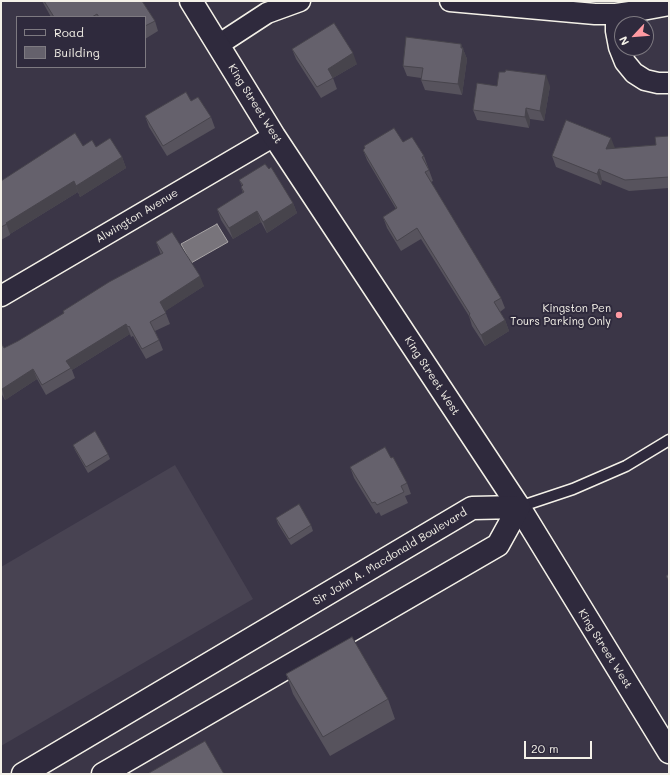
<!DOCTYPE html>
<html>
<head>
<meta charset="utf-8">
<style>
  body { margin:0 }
  #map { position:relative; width:670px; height:775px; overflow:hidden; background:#3b3647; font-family:Mali,sans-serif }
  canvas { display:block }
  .frame { position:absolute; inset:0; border:2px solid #f4f1e8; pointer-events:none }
  .legend { position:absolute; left:16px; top:16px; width:130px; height:52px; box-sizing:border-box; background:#2f2a3d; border:1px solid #7e7a81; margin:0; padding:5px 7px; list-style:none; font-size:12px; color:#f4f1e8 }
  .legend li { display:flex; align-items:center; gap:8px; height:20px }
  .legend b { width:20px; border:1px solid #7e7a81 }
  .north { position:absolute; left:614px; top:16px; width:40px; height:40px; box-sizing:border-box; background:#2f2a3d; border:1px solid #7e7a81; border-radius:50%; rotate:244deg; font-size:11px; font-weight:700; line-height:16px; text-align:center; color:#f4f1e8 }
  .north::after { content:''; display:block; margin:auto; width:14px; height:18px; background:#ff9aa2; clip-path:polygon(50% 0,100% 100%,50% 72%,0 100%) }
  .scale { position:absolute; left:524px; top:741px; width:68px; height:18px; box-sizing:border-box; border:2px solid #f4f1e8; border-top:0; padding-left:5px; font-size:12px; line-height:14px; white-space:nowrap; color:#f4f1e8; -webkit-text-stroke:3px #2f2a3d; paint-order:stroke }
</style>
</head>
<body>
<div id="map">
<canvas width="670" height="775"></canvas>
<div class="frame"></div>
<ul class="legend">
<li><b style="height:5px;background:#2f2a3d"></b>Road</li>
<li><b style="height:11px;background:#65616c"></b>Building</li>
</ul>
<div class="north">N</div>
<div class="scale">20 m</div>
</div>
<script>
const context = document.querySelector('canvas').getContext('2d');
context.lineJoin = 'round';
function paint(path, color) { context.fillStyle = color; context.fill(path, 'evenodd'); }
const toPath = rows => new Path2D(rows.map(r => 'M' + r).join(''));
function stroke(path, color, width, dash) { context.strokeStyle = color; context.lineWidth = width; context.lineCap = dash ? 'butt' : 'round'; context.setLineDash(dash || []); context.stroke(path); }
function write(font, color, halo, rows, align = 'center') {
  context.font = font + ' Mali,sans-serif'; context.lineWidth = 4; context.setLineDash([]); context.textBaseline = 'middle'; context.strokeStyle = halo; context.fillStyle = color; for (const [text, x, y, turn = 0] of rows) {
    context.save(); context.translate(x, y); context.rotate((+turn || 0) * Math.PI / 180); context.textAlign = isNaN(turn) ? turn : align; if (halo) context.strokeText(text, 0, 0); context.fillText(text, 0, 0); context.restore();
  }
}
paint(toPath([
  [175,465,253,599,1,746,1,567]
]), '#484352');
const water = toPath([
  [217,224,228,242,191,263,181,244,217,224]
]);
paint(water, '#78747b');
stroke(water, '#aaa6a7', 1);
const lane = toPath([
  [519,507,573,489,626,466,669,440]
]);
const street = toPath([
  [450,1,595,14,616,14,637,11,669,5],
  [616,14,616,31,619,47,625,62,634,73,645,80,658,83,669,83],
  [218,45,267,13,300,1],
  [1,296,274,136]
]);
const secondary = toPath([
  [191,1,274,136,519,507,669,752]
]);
const primary = toPath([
  [23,774,472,508,519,507],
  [103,774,498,545,519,507]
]);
stroke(lane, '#f4f1e8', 13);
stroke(street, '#f4f1e8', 23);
stroke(secondary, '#f4f1e8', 25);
stroke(primary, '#f4f1e8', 25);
stroke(lane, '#2f2a3d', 10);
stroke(street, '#2f2a3d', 20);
stroke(secondary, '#2f2a3d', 22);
stroke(primary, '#2f2a3d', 22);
paint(toPath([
  [42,1,142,1,155,21,158,31,145,39,145,17,51,17],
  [461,44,467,59,462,95,425,90,421,80,421,78,407,76,403,66],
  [292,49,357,64,333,78,337,89,321,98,296,59],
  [497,86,550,86,544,121,530,119,529,128,477,120,473,110],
  [191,101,211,117,215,128,167,156,149,127,145,116],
  [669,136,669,188,629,191,602,180,601,185,556,167,552,156,615,148,656,145],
  [403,142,424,156,433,181,431,182,501,298,505,308,500,312,505,320,509,331,485,346,472,326,469,316,421,239,401,251,387,228,383,217,396,209,367,160,363,150],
  [83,146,122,157,126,168,80,197,78,192,10,234,10,235,1,240,1,181],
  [239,180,293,203,297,213,267,233,261,222,233,239,221,220,217,209,243,193,241,187,242,186],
  [156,242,204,286,165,311,170,324,155,331,159,340,163,350,146,359,133,336,131,337,130,334,72,370,75,378,46,395,37,379,5,400,1,393,1,343,4,348,18,341,64,314,63,311,161,255],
  [73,445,108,454,110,459,88,473,75,450],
  [350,467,407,483,411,494,405,496,408,503,381,516,379,512,376,514,354,478],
  [276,518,311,525,313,531,291,545,278,524],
  [286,674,388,699,395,719,330,756,293,694]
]), '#57535d');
paint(toPath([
  [461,44,467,59,462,95,458,84],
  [353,53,357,64,333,78,328,69],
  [546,75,550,86,544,121,540,111],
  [526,108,530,119,529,128,525,117],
  [611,138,615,148,606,149],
  [122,157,126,168,80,197,76,186],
  [599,169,602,180,601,185,597,174],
  [74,181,78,192,10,234,6,223],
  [293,203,297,213,267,233,263,222],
  [257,211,261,222,233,239,229,228],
  [200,276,204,286,164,312,160,302],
  [505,320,509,331,485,346,481,335],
  [126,324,130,334,72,370,66,361],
  [33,369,37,379,5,400,2,389]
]), '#47444c');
const building = toPath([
  [44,1,142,1,155,21,145,26,145,17,99,17,97,14,92,17,54,17,44,1],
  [334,23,353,53,328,69,333,78,317,87,292,49,334,23],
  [406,37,461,44,461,48,463,48,458,84,421,80,423,68,403,66,406,37],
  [506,70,546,75,540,111,526,108,525,117,473,110,477,83,497,86,499,72,505,72,506,70],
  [186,92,191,101,198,97,211,117,163,146,145,116,186,92],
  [566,120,611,138,606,149,656,145,655,137,669,136,669,177,625,180,599,169,597,174,552,156,566,120],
  [394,128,403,142,412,137,424,156,422,157,429,170,425,172,501,298,494,302,505,320,481,335,469,315,470,314,417,228,397,241,383,217,397,208,363,150,365,148,364,146,394,128],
  [75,133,83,146,92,140,96,147,110,138,122,157,76,186,74,181,6,223,7,224,1,227,1,181,75,133],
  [265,164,269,169,271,167,293,203,263,222,257,211,229,228,217,209,244,192,241,187,243,185,239,180,265,164],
  [172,232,200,276,160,302,166,313,150,322,159,340,142,349,129,326,128,327,126,324,66,361,71,368,42,385,33,369,2,389,1,388,1,343,4,348,18,341,64,313,63,311,109,282,163,253,156,242,172,232],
  [95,431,108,454,86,467,73,445,95,431],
  [385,447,391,458,393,457,407,483,401,486,404,492,377,505,375,502,372,503,350,467,385,447],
  [299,504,311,525,289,539,276,518,299,504],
  [669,574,669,581,666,576,669,574],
  [352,637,388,699,323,737,286,674,352,637],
  [205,741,224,774,150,774,149,773,205,741]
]);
paint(building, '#65616c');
stroke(building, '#47444c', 1);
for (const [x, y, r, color] of [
  [619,315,4,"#ff9aa2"]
]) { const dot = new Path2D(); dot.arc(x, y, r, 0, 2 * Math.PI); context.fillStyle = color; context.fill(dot); stroke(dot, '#2f2a3d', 1.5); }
write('11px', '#f4f1e8', '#2f2a3d', [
  ["King Street West",255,104,58],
  ["Alwington Avenue",137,216,-31],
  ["King Street West",432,376,57],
  ["Sir John A. Macdonald Boulevard",390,557,-31],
  ["King Street West",605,649,58]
]);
write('11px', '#f4f1e8', '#2f2a3d', [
  ["Kingston Pen",611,309],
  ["Tours Parking Only",611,322]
], 'right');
</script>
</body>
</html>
